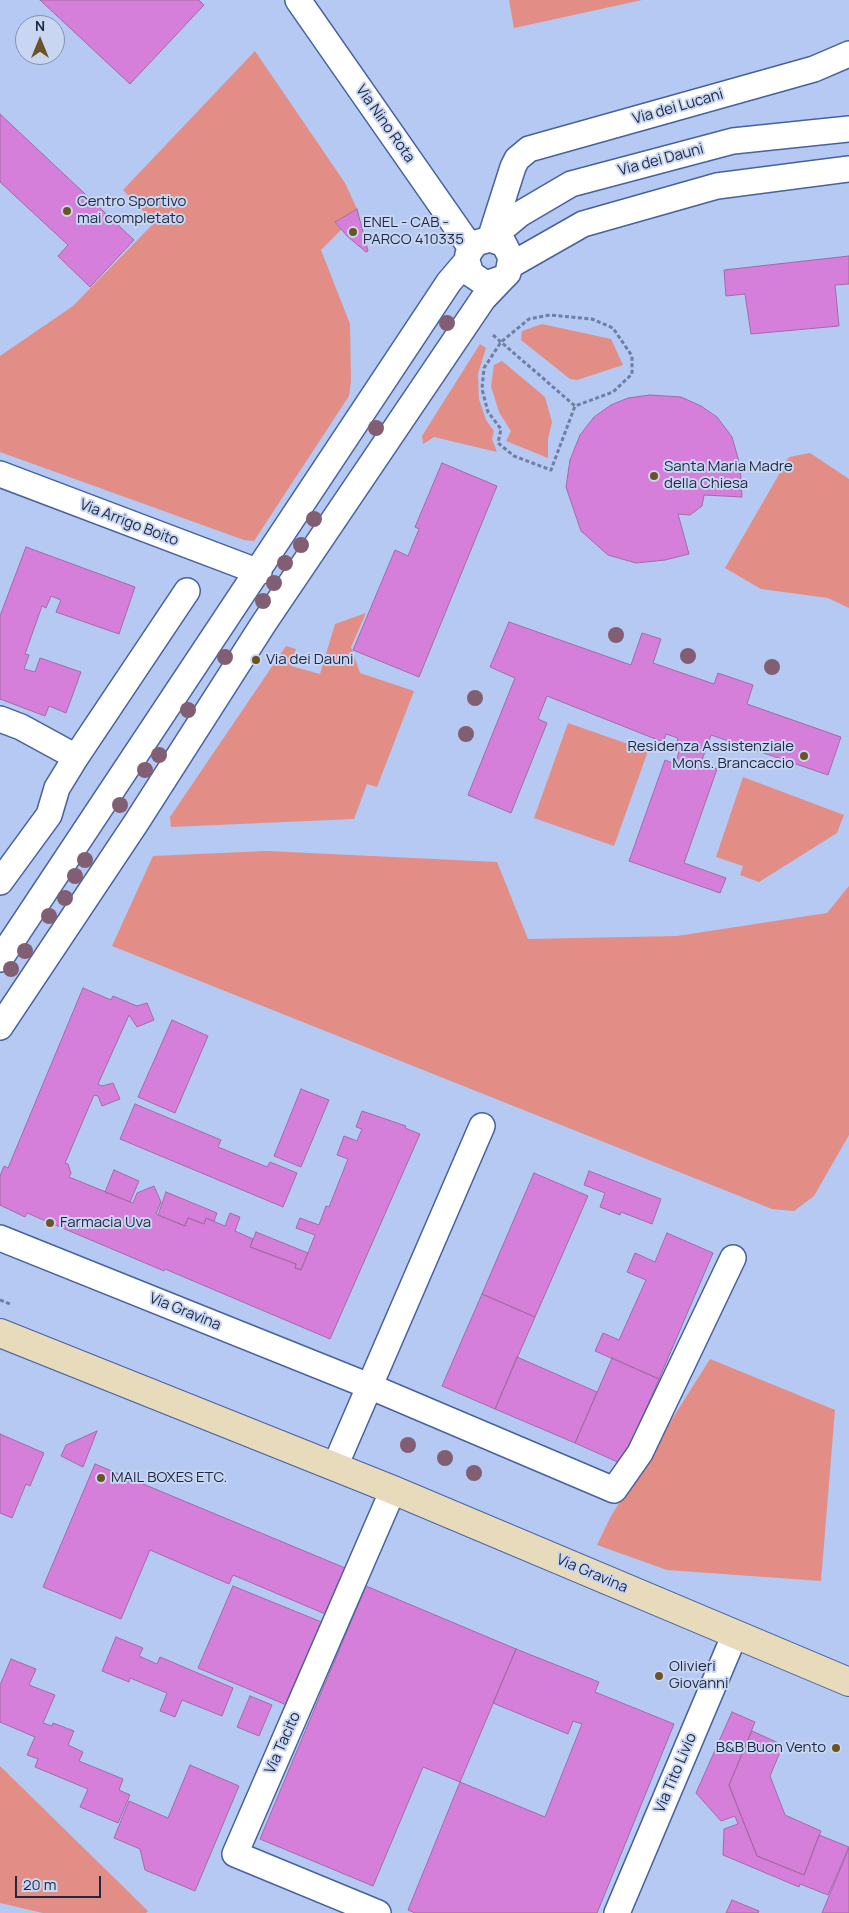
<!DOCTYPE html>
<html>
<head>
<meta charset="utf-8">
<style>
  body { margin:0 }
  #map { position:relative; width:849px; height:1913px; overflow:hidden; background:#b5c9f3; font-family:Manrope,sans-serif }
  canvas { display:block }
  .north { position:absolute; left:15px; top:15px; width:50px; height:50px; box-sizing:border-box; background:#c9d6f2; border:1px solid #8490ac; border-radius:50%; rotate:0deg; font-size:14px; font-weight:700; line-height:20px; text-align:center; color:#1d2843 }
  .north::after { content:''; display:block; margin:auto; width:18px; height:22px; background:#6a5424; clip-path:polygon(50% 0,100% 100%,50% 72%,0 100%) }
  .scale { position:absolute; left:15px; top:1876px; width:86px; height:22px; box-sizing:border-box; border:2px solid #1d2843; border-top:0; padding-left:6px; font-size:15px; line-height:18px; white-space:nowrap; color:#1d2843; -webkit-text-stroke:4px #c9d6f2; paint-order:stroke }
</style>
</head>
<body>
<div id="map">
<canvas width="849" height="1913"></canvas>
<div class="north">N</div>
<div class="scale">20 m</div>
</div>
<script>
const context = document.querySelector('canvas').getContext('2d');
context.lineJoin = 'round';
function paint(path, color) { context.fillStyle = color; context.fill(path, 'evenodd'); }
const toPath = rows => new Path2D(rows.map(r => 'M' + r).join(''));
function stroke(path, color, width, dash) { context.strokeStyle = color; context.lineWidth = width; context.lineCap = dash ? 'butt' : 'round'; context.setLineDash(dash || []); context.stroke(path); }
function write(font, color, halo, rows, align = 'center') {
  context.font = font + ' Manrope,sans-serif'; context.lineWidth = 4; context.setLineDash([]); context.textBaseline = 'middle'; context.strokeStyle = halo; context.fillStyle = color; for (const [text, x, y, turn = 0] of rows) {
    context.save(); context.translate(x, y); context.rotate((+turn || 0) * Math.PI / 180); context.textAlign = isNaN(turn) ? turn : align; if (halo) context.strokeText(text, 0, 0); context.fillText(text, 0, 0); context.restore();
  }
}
paint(toPath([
  [509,0,642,0,514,28],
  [255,51,345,183,357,209,335,222,341,230,321,250,350,324,351,381,349,396,254,541,244,540,0,452,0,356,73,306,154,223,123,190],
  [542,324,611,339,623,365,577,380,570,379,521,340,522,331],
  [480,344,486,348,478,374,479,399,486,420,494,431,492,439,497,452,434,437,423,444,422,436],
  [502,361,545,397,552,422,548,439,548,458,506,441,511,431,499,412,491,386,494,365],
  [810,453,849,479,849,608,828,598,761,589,725,568,789,457],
  [366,613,351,647,360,673,414,691,377,787,367,784,354,819,171,827,170,817,286,646,296,649,291,666,320,674,335,624],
  [568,723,648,751,614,846,534,818],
  [743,777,844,815,837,833,759,882,740,875,743,866,716,857],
  [267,851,497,862,528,939,677,936,827,913,849,886,849,1135,814,1196,794,1211,772,1209,112,946,153,856],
  [710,1359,835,1410,821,1581,667,1570,597,1545,611,1516],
  [0,1766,148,1911,146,1913,43,1913,0,1903]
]), '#e28d85');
const building = toPath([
  [40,0,199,0,204,5,130,84,40,0],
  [0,114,134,240,90,287,58,256,68,245,0,182,0,114],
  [357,209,368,251,366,252,347,236,335,222,357,209],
  [849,256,849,284,835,285,839,326,751,334,745,294,726,296,724,270,849,256],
  [650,395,681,397,701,406,717,417,732,437,740,465,742,497,704,495,702,506,690,515,678,514,689,554,665,560,636,563,608,555,581,531,566,487,570,460,580,435,594,417,611,405,628,398,650,395],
  [442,463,497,486,419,677,353,650,395,550,408,556,419,529,415,527,442,463],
  [26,547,135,587,119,634,56,612,61,600,51,596,46,608,42,606,25,654,29,655,24,669,35,672,40,658,81,672,66,713,49,706,45,716,0,699,0,616,26,547],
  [509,622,631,665,642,633,661,639,653,663,714,684,718,673,753,685,747,704,841,737,828,775,711,735,701,763,717,769,684,863,726,878,720,893,629,861,665,760,675,764,679,752,675,747,678,738,666,734,663,742,547,696,538,719,547,723,511,813,468,795,515,678,490,667,509,622],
  [83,988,111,1000,113,996,137,1006,147,1003,154,1020,137,1027,129,1015,98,1084,102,1086,113,1083,120,1099,102,1106,98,1096,94,1095,65,1163,68,1164,71,1173,69,1177,133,1203,137,1193,154,1186,161,1202,156,1214,185,1226,188,1218,204,1224,206,1218,225,1226,230,1213,240,1217,235,1231,253,1239,250,1247,296,1264,295,1268,301,1270,315,1235,296,1228,300,1218,319,1225,326,1206,329,1207,348,1159,337,1155,344,1136,357,1141,362,1129,356,1127,362,1111,406,1126,405,1128,420,1134,330,1339,165,1269,164,1271,27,1213,25,1217,0,1205,0,1176,4,1166,8,1168,83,988],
  [172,1020,208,1036,175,1113,138,1097,172,1020],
  [301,1089,329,1100,301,1167,274,1156,301,1089],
  [135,1104,221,1140,218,1147,267,1167,270,1162,297,1173,283,1207,120,1139,135,1104],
  [114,1170,139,1181,130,1202,105,1192,114,1170],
  [589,1171,661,1199,652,1224,621,1212,620,1215,600,1207,605,1193,584,1185,589,1171],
  [534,1173,588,1196,535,1317,482,1294,534,1173],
  [166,1192,217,1213,214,1221,206,1218,204,1224,188,1218,185,1226,158,1215,166,1192],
  [256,1232,308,1253,301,1270,295,1268,296,1264,250,1247,256,1232],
  [667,1233,713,1253,659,1379,595,1351,603,1333,619,1340,646,1280,627,1272,635,1253,655,1262,667,1233],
  [482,1294,535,1317,495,1409,442,1386,482,1294],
  [517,1357,597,1392,575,1443,495,1409,517,1357],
  [612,1358,659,1379,622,1464,575,1443,612,1358],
  [97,1431,83,1467,61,1456,66,1445,97,1431],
  [0,1434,44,1453,30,1486,26,1484,12,1518,0,1513,0,1434],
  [95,1464,350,1570,330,1616,233,1575,229,1584,150,1550,121,1619,43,1587,95,1464],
  [233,1586,324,1623,289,1706,198,1668,233,1586],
  [366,1586,516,1649,460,1782,423,1767,373,1886,260,1839,366,1586],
  [116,1637,143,1648,139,1656,157,1664,160,1657,233,1688,222,1716,182,1700,175,1717,160,1711,167,1693,130,1678,129,1682,102,1671,116,1637],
  [516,1649,599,1682,595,1692,674,1724,597,1913,415,1913,408,1910,460,1782,545,1817,582,1724,573,1721,568,1734,493,1703,516,1649],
  [11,1659,36,1669,29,1685,55,1695,43,1723,52,1726,53,1723,74,1731,68,1745,83,1752,79,1761,123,1779,119,1790,130,1795,118,1823,80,1807,88,1789,35,1767,38,1759,27,1755,35,1737,0,1722,0,1685,11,1659],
  [250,1696,272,1705,259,1736,237,1727,250,1696],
  [732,1712,755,1722,729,1785,757,1856,804,1875,819,1835,849,1847,828,1895,800,1884,799,1887,723,1855,724,1829,738,1824,735,1816,721,1821,696,1793,732,1712],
  [752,1731,783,1745,770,1776,785,1815,821,1831,804,1875,757,1856,729,1785,752,1731],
  [190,1765,239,1786,195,1891,145,1870,140,1849,114,1838,129,1801,168,1818,190,1765],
  [849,1848,849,1913,822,1913,849,1848],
  [732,1900,759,1911,758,1913,726,1913,732,1900]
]);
paint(building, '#d67fda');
stroke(building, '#a26ba4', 1);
const street = toPath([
  [298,0,471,248],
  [490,239,513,167,517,159,529,149,814,69,849,54],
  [490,239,520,214,571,184,733,141,849,129],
  [511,265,583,224,717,186,849,169],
  [0,474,259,572],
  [0,719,21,727,76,757],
  [0,882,49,815,57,788,76,757,187,591],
  [0,959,449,282,467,261],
  [0,1027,136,823,264,623,483,299,503,278,508,273,511,258,504,244,490,239,476,243,468,254,467,261,471,274,483,282,489,283,503,278],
  [0,1238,369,1386,614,1490,640,1453,733,1258],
  [335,1466,482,1126],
  [378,1913,235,1854,393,1490],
  [617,1913,735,1634]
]);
const secondary = toPath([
  [0,1333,393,1490,849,1682]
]);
stroke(street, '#4661a0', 28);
stroke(secondary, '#4661a0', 30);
stroke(toPath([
  [493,335,501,342,537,373,575,406,613,392,632,374,632,356,613,328,592,319,550,315,529,319,501,342,484,368,482,389,488,412,501,429,498,443,514,456,551,470,575,406],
  [0,1300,10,1304]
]), '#6f7ea1', 3, [4, 2.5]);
stroke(street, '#fff', 25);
stroke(secondary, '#e7dbbb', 28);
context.fillStyle = '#825e73';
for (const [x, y] of [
  [447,323],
  [376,428],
  [314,519],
  [301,545],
  [285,563],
  [274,583],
  [263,601],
  [616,635],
  [688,656],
  [225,657],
  [772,667],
  [475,698],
  [188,710],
  [466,734],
  [159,755],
  [145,770],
  [120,805],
  [85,860],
  [75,876],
  [65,898],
  [49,916],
  [25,951],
  [11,969],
  [408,1445],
  [445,1458],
  [474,1473]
]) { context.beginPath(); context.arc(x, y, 8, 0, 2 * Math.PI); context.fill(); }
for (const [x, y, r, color] of [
  [67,211,5,"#6a5424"],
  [353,232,5,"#6a5424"],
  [654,476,5,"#6a5424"],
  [256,660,5,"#6a5424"],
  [804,756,5,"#6a5424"],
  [50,1223,5,"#6a5424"],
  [101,1478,5,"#6a5424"],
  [659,1676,5,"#6a5424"],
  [836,1748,5,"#6a5424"]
]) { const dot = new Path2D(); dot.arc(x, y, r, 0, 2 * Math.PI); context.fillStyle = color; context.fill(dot); stroke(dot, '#c9d6f2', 2); }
write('15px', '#1d2843', '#c9d6f2', [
  ["Via dei Lucani",678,107,-16],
  ["Via Nino Rota",385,124,55],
  ["Via dei Dauni",661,160,-15],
  ["Via Arrigo Boito",129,523,21],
  ["Via Gravina",185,1312,22],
  ["Via Gravina",592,1574,23],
  ["Via Tacito",283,1743,-66],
  ["Via Tito Livio",676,1773,-67]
]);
write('15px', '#1d2843', '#c9d6f2', [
  ["Centro Sportivo",77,202],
  ["mai completato",77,219],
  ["ENEL - CAB -",363,223],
  ["PARCO 410335",363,240],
  ["Santa Maria Madre",664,467],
  ["della Chiesa",664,484],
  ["Via dei Dauni",266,660],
  ["Residenza Assistenziale",794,747,"right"],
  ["Mons. Brancaccio",794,764,"right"],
  ["Farmacia Uva",60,1223],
  ["MAIL BOXES ETC.",111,1478],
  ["Olivieri",669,1667],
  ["Giovanni",669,1684],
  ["B&B Buon Vento",826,1748,"right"]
], 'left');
</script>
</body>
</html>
